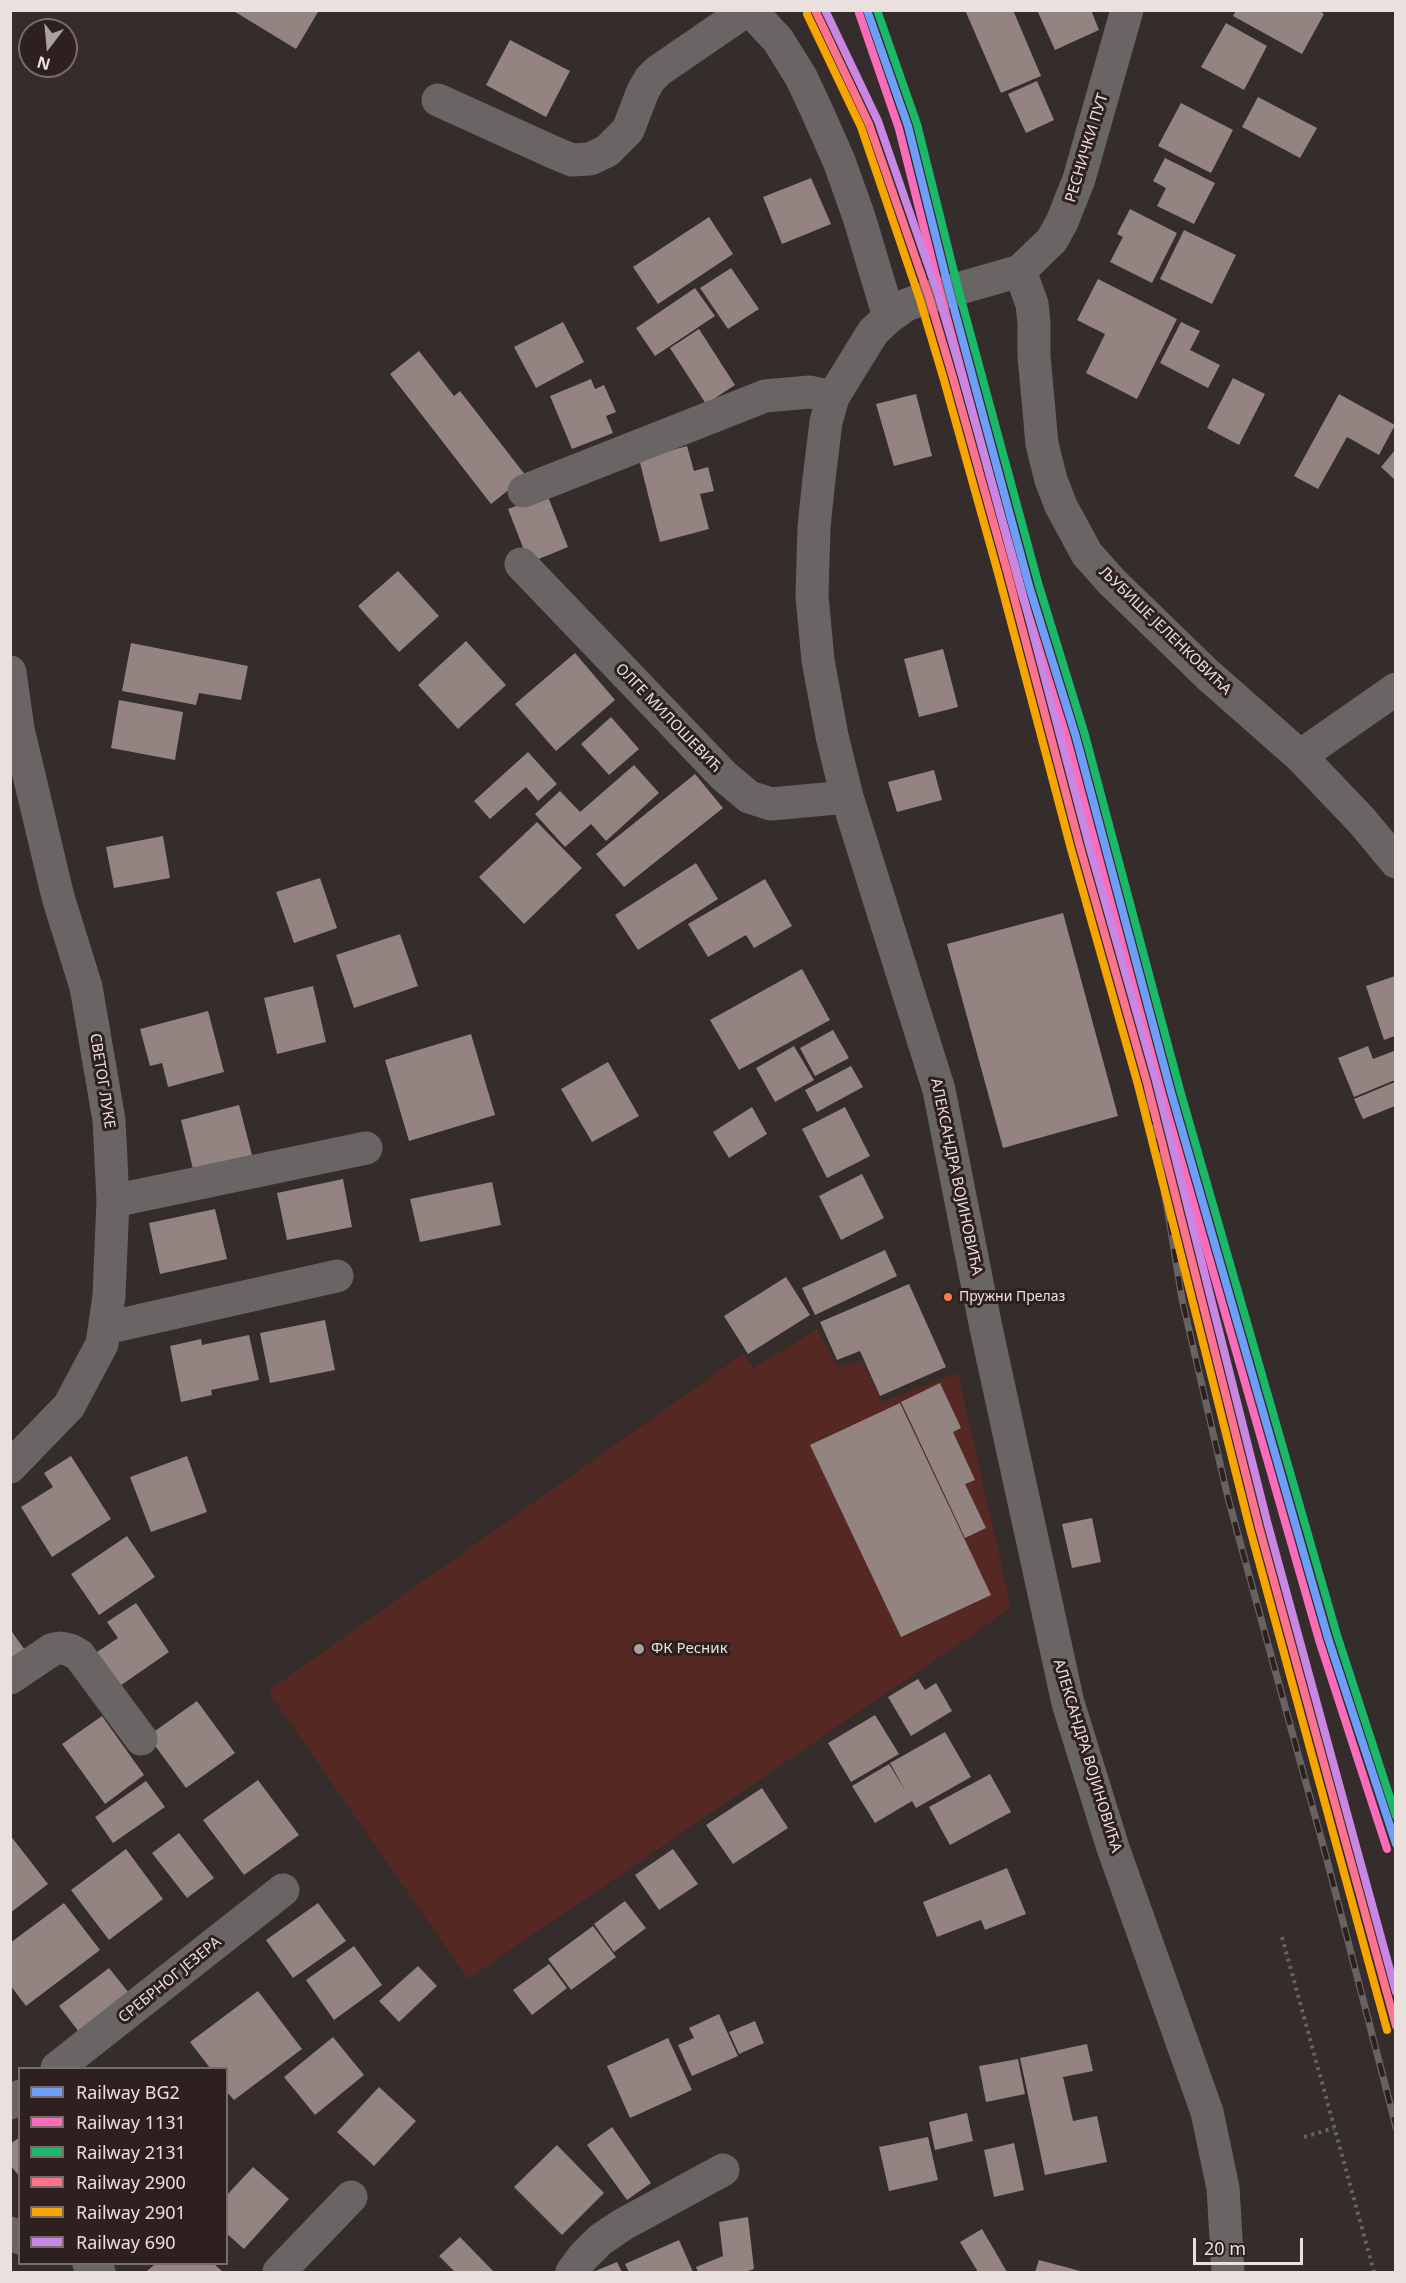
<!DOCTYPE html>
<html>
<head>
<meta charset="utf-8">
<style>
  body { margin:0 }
  #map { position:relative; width:1406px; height:2283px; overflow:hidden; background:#342d2c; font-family:"Noto Sans",sans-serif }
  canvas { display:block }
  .frame { position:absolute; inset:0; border:12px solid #eae0de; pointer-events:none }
  .legend { position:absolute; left:18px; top:2067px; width:210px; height:198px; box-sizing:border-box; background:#2e201f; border:2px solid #796d6b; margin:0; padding:8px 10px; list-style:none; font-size:18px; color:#eae0de }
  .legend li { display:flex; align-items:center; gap:12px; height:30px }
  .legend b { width:30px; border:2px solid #796d6b }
  .north { position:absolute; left:18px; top:18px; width:60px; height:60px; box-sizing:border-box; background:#2e201f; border:2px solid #796d6b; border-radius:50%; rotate:196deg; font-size:16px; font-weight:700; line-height:24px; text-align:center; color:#eae0de }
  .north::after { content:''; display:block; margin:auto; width:21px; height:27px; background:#aaa1a0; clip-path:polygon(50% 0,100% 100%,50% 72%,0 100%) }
  .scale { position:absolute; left:1193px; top:2238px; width:110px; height:27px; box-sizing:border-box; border:3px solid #eae0de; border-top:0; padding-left:8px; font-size:18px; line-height:21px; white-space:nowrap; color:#eae0de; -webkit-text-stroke:4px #2e201f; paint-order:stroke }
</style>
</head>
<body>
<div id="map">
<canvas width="1406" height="2283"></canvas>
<div class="frame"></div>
<ul class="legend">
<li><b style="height:8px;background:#6d9ef8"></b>Railway BG2</li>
<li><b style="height:8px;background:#fb6dba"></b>Railway 1131</li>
<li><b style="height:8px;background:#1ab867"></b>Railway 2131</li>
<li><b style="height:8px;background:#fc738d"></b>Railway 2900</li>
<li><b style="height:8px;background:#f7a600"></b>Railway 2901</li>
<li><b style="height:8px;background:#c787e3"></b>Railway 690</li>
</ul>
<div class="north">N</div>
<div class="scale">20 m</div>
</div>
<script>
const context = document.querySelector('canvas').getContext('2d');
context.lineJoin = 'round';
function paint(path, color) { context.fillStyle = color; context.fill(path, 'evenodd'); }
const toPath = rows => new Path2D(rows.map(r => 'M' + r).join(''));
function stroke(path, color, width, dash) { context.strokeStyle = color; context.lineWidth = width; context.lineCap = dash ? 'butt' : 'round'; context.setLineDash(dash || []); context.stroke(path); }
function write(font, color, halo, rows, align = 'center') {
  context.font = font + ' "Noto Sans",sans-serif'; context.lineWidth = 6; context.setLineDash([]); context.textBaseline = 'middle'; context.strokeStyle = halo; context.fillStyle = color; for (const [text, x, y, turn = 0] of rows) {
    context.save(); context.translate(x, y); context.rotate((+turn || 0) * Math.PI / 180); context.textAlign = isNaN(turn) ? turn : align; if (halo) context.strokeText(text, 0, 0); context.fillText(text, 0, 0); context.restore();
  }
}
paint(toPath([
  [817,1329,838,1367,862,1360,882,1402,958,1373,1011,1608,468,1979,268,1691,743,1354,753,1368]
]), '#562823');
paint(toPath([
  [232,10,316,10,318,12,296,49],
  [965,10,1013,10,1041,76,1001,93],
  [1037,10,1091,10,1099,30,1055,50],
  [1236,10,1318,10,1324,14,1302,54,1233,16],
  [1226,23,1267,46,1244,90,1201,67],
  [510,40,570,71,546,117,486,85],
  [1037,81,1054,120,1026,133,1008,94],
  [1258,97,1317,128,1300,158,1242,127],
  [1181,103,1233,130,1211,173,1158,146],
  [1165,158,1215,183,1194,224,1157,206,1166,188,1153,181],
  [811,178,831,224,782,244,763,197],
  [1130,209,1177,233,1152,283,1110,262,1123,237,1117,234],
  [709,217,733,254,658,304,633,267],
  [1184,230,1236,255,1212,304,1160,279],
  [731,268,759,309,728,329,700,288],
  [1098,279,1177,319,1137,399,1086,373,1105,334,1077,320],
  [695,288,715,316,655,356,636,328],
  [563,322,584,362,536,388,514,347],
  [1181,322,1200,331,1190,350,1220,365,1208,388,1160,363],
  [699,329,735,385,706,404,670,348],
  [419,351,454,396,460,391,526,476,491,504,390,374],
  [1233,378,1265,394,1239,445,1207,428],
  [591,379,595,389,604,385,616,412,606,416,613,433,572,449,550,396],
  [916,394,932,456,894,466,876,404],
  [1339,394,1395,425,1379,455,1347,437,1318,489,1294,476],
  [687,446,694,471,708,467,714,491,700,494,709,529,660,542,639,459],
  [1395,450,1395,480,1381,467],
  [547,494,568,547,529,563,508,509],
  [398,571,439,616,399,652,358,606],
  [466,641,506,685,458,729,418,685],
  [131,643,248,666,241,700,199,693,196,705,122,691],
  [943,649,958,707,919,717,904,659],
  [575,653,615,700,556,751,515,704],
  [119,700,183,712,175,760,111,748],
  [611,717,639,749,609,775,581,744],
  [528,752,557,784,538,801,526,787,490,819,474,801],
  [634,765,659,793,606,841,591,824,565,847,535,814,560,791,580,812],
  [934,770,942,800,897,812,888,782],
  [695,774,723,808,624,887,596,854],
  [537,822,582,868,524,924,479,877],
  [163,836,170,878,114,888,106,847],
  [696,863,718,899,638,950,615,915],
  [320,878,337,928,294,943,276,892],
  [765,879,792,926,754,948,746,935,708,957,688,924],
  [1063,913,1118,1116,1003,1148,947,944],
  [400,934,418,986,354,1008,336,955],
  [802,969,830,1020,739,1070,710,1020],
  [1395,976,1395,1036,1384,1040,1366,986],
  [313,986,326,1042,277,1054,264,998],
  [208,1011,224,1072,168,1087,162,1063,150,1066,140,1029],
  [833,1030,849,1058,815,1076,800,1048],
  [471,1034,495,1115,409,1141,385,1060],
  [794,1046,814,1080,775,1102,756,1068],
  [1368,1046,1373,1059,1394,1051,1395,1055,1395,1080,1354,1097,1338,1058],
  [608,1062,639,1116,592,1142,561,1089],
  [851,1066,863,1087,817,1112,805,1090],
  [1395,1082,1395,1106,1363,1119,1354,1099],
  [239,1105,252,1155,193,1169,181,1120],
  [752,1107,767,1134,729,1158,713,1132],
  [845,1107,870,1156,827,1178,802,1129],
  [862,1174,884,1218,841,1240,819,1196],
  [343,1179,352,1227,287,1240,277,1193],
  [492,1182,501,1225,420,1242,410,1199],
  [215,1209,227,1259,160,1274,149,1223],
  [885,1250,897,1276,815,1315,802,1288],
  [786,1277,810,1315,748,1354,724,1316],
  [909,1284,946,1367,880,1396,860,1351,837,1360,820,1322],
  [325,1320,335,1370,270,1383,260,1333],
  [249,1335,259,1380,211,1390,212,1395,181,1402,170,1346,201,1339,202,1345],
  [940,1383,961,1428,953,1432,975,1480,965,1484,986,1528,965,1538,901,1402],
  [900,1403,991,1595,901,1637,810,1445],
  [71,1456,111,1519,52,1557,21,1507,53,1487,44,1473],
  [187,1456,207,1512,151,1532,130,1477],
  [1092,1518,1101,1562,1072,1568,1062,1524],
  [127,1536,155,1577,99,1615,71,1574],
  [136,1603,169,1652,114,1690,91,1656,118,1638,107,1622],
  [10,1629,27,1653,10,1665],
  [918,1679,925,1690,936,1683,952,1711,911,1736,888,1697],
  [197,1701,235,1753,186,1788,148,1736],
  [875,1715,899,1754,851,1782,828,1743],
  [102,1716,144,1775,105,1804,62,1744],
  [945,1732,971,1777,916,1808,912,1801,875,1823,852,1786,889,1764,906,1792,890,1763],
  [990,1774,1011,1812,950,1845,929,1807],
  [258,1780,299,1835,244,1875,203,1820],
  [146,1781,165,1807,113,1843,95,1817],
  [762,1788,788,1828,733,1864,706,1825],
  [179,1833,214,1878,187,1898,152,1853],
  [10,1835,48,1884,10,1913],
  [126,1849,163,1899,109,1940,71,1890],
  [673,1849,698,1884,659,1910,635,1875],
  [1007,1868,1026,1914,985,1930,981,1920,937,1937,923,1902],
  [625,1901,646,1928,614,1952,594,1924],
  [64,1903,100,1950,26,2006,10,1985,10,1943],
  [318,1903,346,1941,293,1978,266,1940],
  [593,1926,616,1957,571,1990,548,1959],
  [354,1946,382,1985,334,2020,306,1980],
  [549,1964,567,1988,532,2015,513,1990],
  [418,1966,437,1986,399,2022,379,2001],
  [109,1968,129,1993,79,2032,59,2006],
  [258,1991,302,2049,234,2100,226,2091,226,2068,210,2068,190,2042],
  [719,2014,738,2056,692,2076,678,2045,694,2038,689,2028],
  [755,2021,764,2043,739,2054,729,2032],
  [333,2037,364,2075,315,2115,284,2077],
  [668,2038,692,2090,630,2118,607,2066],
  [1087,2044,1093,2071,1063,2077,1073,2121,1097,2116,1107,2162,1045,2175,1020,2058],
  [1018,2059,1025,2094,986,2102,979,2066],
  [379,2087,416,2121,374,2166,337,2132],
  [967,2113,973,2141,935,2150,929,2122],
  [612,2127,651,2183,627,2200,587,2145],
  [20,2137,20,2177,10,2165,10,2144],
  [928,2137,938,2180,889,2191,879,2147],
  [1014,2143,1024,2190,994,2197,984,2150],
  [557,2145,604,2193,562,2235,514,2187],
  [253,2167,289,2199,244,2249,226,2233,226,2196],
  [748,2217,754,2269,745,2272,698,2272,696,2267,723,2256,719,2222],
  [982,2229,1007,2272,978,2272,960,2242],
  [460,2237,494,2272,455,2272,439,2256],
  [679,2240,693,2272,629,2272,625,2264],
  [1039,2260,1084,2272,1035,2272],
  [617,2262,622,2272,593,2272],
  [155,2264,214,2264,223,2272,146,2272]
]), '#938381');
stroke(toPath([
  [1282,1937,1374,2272],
  [1304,2137,1334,2128]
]), '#676363', 4, [3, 4.5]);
stroke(toPath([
  [750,10,778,40,801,77,816,109,839,161,859,217,889,317],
  [1127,10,1079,179,1062,222,1052,240,1020,271,929,297,906,305,889,317,873,332,833,397,826,422,819,479,814,527,812,596,818,660,832,736,847,797,939,1090,986,1328,1068,1703,1113,1848,1207,2112,1223,2188,1228,2272],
  [438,100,555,153,572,160,590,159,607,151,628,130,643,91,650,79,658,71,747,10],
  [1020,271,1032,304,1034,323,1034,356,1042,444,1051,480,1061,506,1087,554,1112,582,1208,675,1300,756,1362,821,1396,862],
  [524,491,765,396,810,392,833,397],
  [521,564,724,776,749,797,771,804,847,797],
  [10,672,18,729,58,897,86,987,109,1120,113,1201,109,1296,102,1344,69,1406,10,1467],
  [1300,756,1396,689],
  [113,1201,366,1148],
  [106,1328,337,1276],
  [10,1678,53,1649,61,1648,70,1650,79,1655,141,1739],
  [57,2068,283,1890],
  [10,2103,20,2096],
  [10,2233,20,2238],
  [89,2264,99,2272],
  [279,2272,351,2197],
  [572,2272,583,2257,600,2240,622,2225,723,2170]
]), '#696565', 33);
const rail = toPath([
  [1147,1083,1182,1299,1228,1498,1326,1856,1396,2127]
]);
stroke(rail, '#676362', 7);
stroke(rail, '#2e201f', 4.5, [14]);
stroke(toPath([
  [867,10,908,126,949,290,1030,589,1076,737,1171,1092,1328,1638,1396,1844]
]), '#6d9ef8', 8);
stroke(toPath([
  [859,13,899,129,940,292,1021,591,1067,739,1162,1094,1319,1640,1387,1849]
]), '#fb6dba', 8);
stroke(toPath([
  [877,10,917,124,958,288,1039,586,1085,735,1180,1090,1337,1635,1396,1816]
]), '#1ab867', 8);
stroke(toPath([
  [815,10,869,124,929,297,953,378,1007,571,1080,847,1147,1083,1259,1527,1396,2026]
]), '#fc738d', 8);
stroke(toPath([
  [807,14,861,127,920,300,944,380,998,573,1071,849,1138,1085,1250,1529,1387,2030]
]), '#f7a600', 8);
stroke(toPath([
  [825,10,878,121,938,294,962,376,1016,569,1089,845,1156,1081,1268,1525,1396,1992]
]), '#c787e3', 8);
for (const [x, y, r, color] of [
  [948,1297,5,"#f77d43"],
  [639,1649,6,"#aaa1a0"]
]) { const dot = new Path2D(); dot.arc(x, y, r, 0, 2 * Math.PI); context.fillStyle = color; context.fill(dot); stroke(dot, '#2e201f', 2); }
write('14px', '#eae0de', '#2e201f', [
  ["Пружни Прелаз",959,1297]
], 'left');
write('15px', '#eae0de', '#2e201f', [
  ["РЕСНИЧКИ ПУТ",1087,148,-73],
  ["ЉУБИШЕ ЈЕЛЕНКОВИЋА",1165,631,44],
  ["ОЛГЕ МИЛОШЕВИЋ",668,718,46],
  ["СВЕТОГ ЛУКЕ",102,1081,81],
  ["АЛЕКСАНДРА ВОЈИНОВИЋА",956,1177,78],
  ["АЛЕКСАНДРА ВОЈИНОВИЋА",1087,1756,73],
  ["СРЕБРНОГ ЈЕЗЕРА",170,1980,-39]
]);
write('15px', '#eae0de', '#2e201f', [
  ["ФК Ресник",651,1649]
], 'left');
</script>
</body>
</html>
